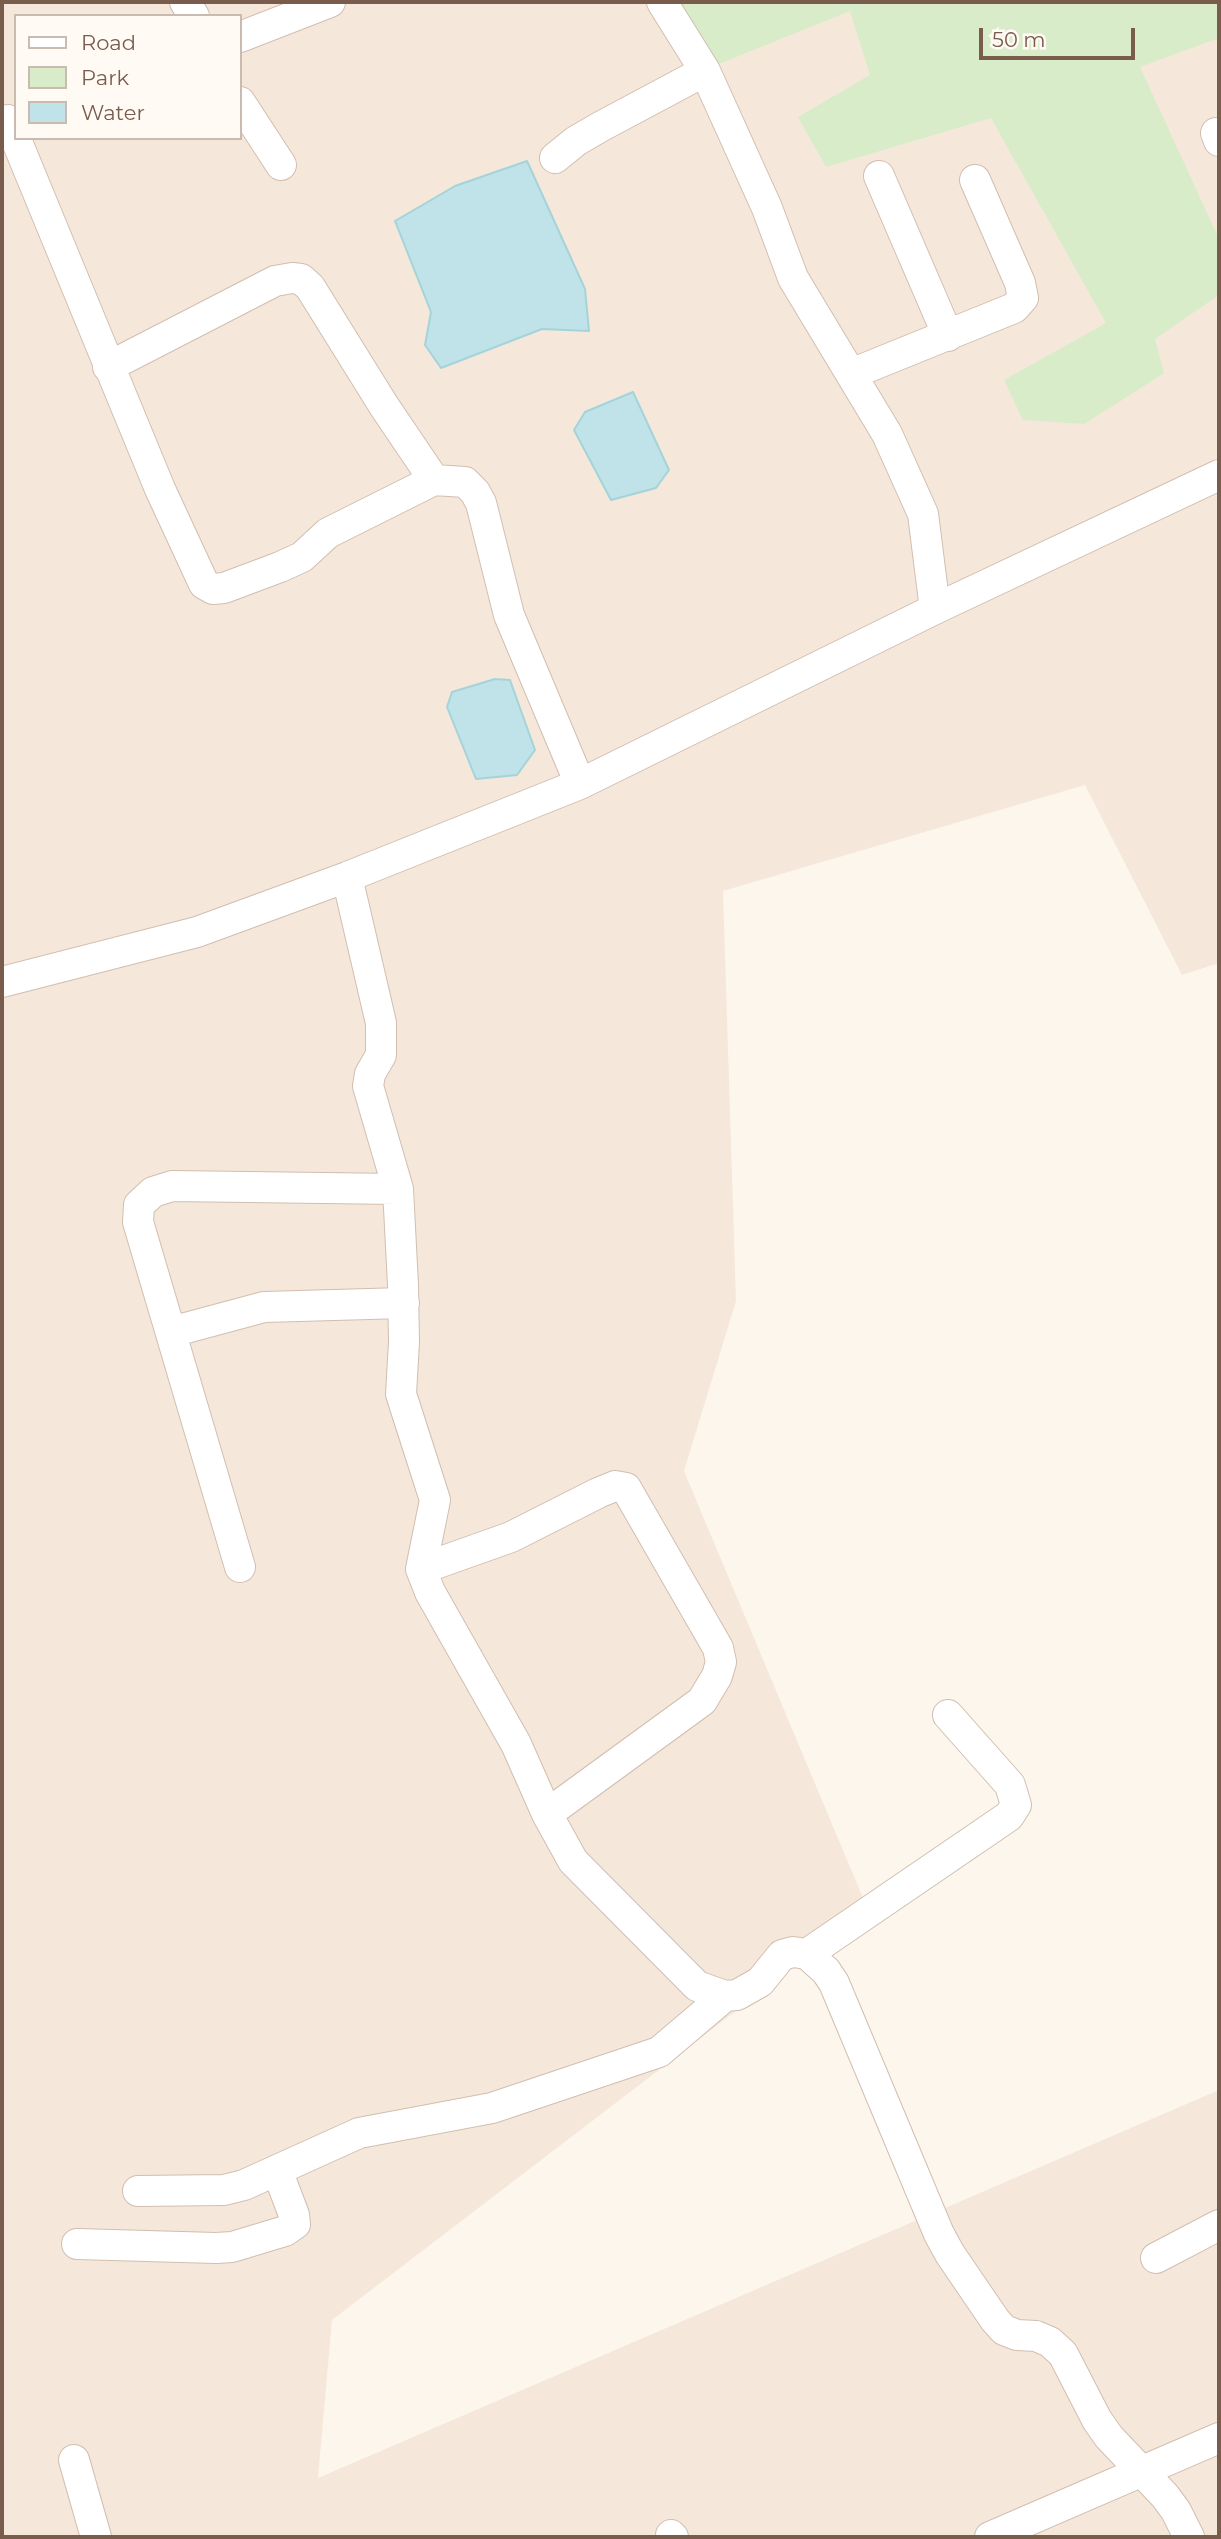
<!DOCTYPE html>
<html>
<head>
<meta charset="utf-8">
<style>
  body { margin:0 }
  #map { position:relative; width:1221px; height:2539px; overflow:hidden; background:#fdf6ec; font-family:Montserrat,sans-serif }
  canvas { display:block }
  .frame { position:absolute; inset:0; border:4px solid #7a5c4d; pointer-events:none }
  .legend { position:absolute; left:14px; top:14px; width:228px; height:126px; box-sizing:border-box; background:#fffaf3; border:2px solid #cabbb1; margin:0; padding:9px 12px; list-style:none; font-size:21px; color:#7a5c4d }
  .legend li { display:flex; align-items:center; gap:14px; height:35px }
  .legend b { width:35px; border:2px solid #cabbb1 }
  .scale { position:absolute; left:979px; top:28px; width:156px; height:32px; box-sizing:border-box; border:4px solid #7a5c4d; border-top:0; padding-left:9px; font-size:21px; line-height:24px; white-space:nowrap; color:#7a5c4d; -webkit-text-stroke:5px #fffaf3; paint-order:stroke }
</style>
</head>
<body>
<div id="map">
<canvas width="1221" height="2539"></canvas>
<div class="frame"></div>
<ul class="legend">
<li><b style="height:9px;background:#fff"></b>Road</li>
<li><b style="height:19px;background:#d8ecc9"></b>Park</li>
<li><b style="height:19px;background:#bfe3e8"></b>Water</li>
</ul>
<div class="scale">50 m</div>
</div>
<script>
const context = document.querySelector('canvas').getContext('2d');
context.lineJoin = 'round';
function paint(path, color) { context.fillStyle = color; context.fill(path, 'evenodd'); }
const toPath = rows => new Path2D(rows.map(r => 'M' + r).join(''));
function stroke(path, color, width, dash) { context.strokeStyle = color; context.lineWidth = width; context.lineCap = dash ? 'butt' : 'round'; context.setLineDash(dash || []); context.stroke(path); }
paint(toPath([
  [2,2,1219,2,1219,963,1182,975,1085,785,723,891,736,1301,684,1471,868,1910,332,2320,318,2478,1219,2090,1219,2537,2,2537],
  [16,16,240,16,240,138,16,138]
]), '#f5e8da');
paint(toPath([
  [673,2,1219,2,1219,38,1140,67,1219,239,1219,295,1155,339,1164,373,1122,400,1084,424,1023,420,1004,380,1106,323,991,118,826,167,798,117,870,75,850,11,714,66]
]), '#d8ecc9');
const water = toPath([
  [527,161,585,289,589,331,542,329,441,368,425,345,431,312,395,221,455,186,527,161],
  [633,392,669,470,656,488,611,500,574,430,585,412,633,392],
  [495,679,510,680,535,750,517,775,476,779,447,707,452,692,495,679]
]);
paint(water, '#bfe3e8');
stroke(water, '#a5d3da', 2);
const minor = toPath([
  [185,2,194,16],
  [662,2,705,71,767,208,793,278,887,434,923,514,935,609],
  [240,37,330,2],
  [240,102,281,165],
  [8,120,160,489,204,584,213,589,224,588,280,567,302,557,328,533,434,480],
  [1216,133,1219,141],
  [555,158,576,141,600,127,705,71],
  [879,176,948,336],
  [108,367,275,281,292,278,301,279,310,287,384,406,434,480,465,482,475,492,481,503,509,615,580,784],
  [851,374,1014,308,1023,298,1020,283,975,180],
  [347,877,381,1023,381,1055,370,1074,368,1086,398,1189,403,1285,404,1342,401,1394,435,1500,421,1569,430,1592,516,1744,547,1814,573,1861,697,1986,725,1996,737,1995,760,1982,782,1955,793,1952,807,1954,826,1971,834,1983,939,2234,950,2254,995,2320,1004,2330,1017,2335,1036,2336,1050,2342,1063,2354,1097,2420,1109,2437,1165,2496,1176,2511,1189,2537],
  [2,982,197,932,347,877,580,784,935,609,1219,475],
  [171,1332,264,1307,404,1303],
  [240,1567,138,1222,139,1205,153,1192,172,1186,398,1189],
  [421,1569,511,1537,598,1493,615,1486,626,1488,718,1648,721,1662,717,1676,702,1701,547,1814],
  [807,1954,1009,1816,1016,1805,1010,1785,948,1715],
  [138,2191,224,2190,244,2185,359,2133,492,2108,659,2052,725,1996],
  [77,2244,216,2248,232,2247,285,2231,295,2224,294,2215,277,2170],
  [1156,2258,1219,2225],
  [74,2460,96,2537],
  [671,2535,673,2537],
  [990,2537,1219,2438]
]);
stroke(minor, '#d1beb0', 32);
stroke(minor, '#fff', 30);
</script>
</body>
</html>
